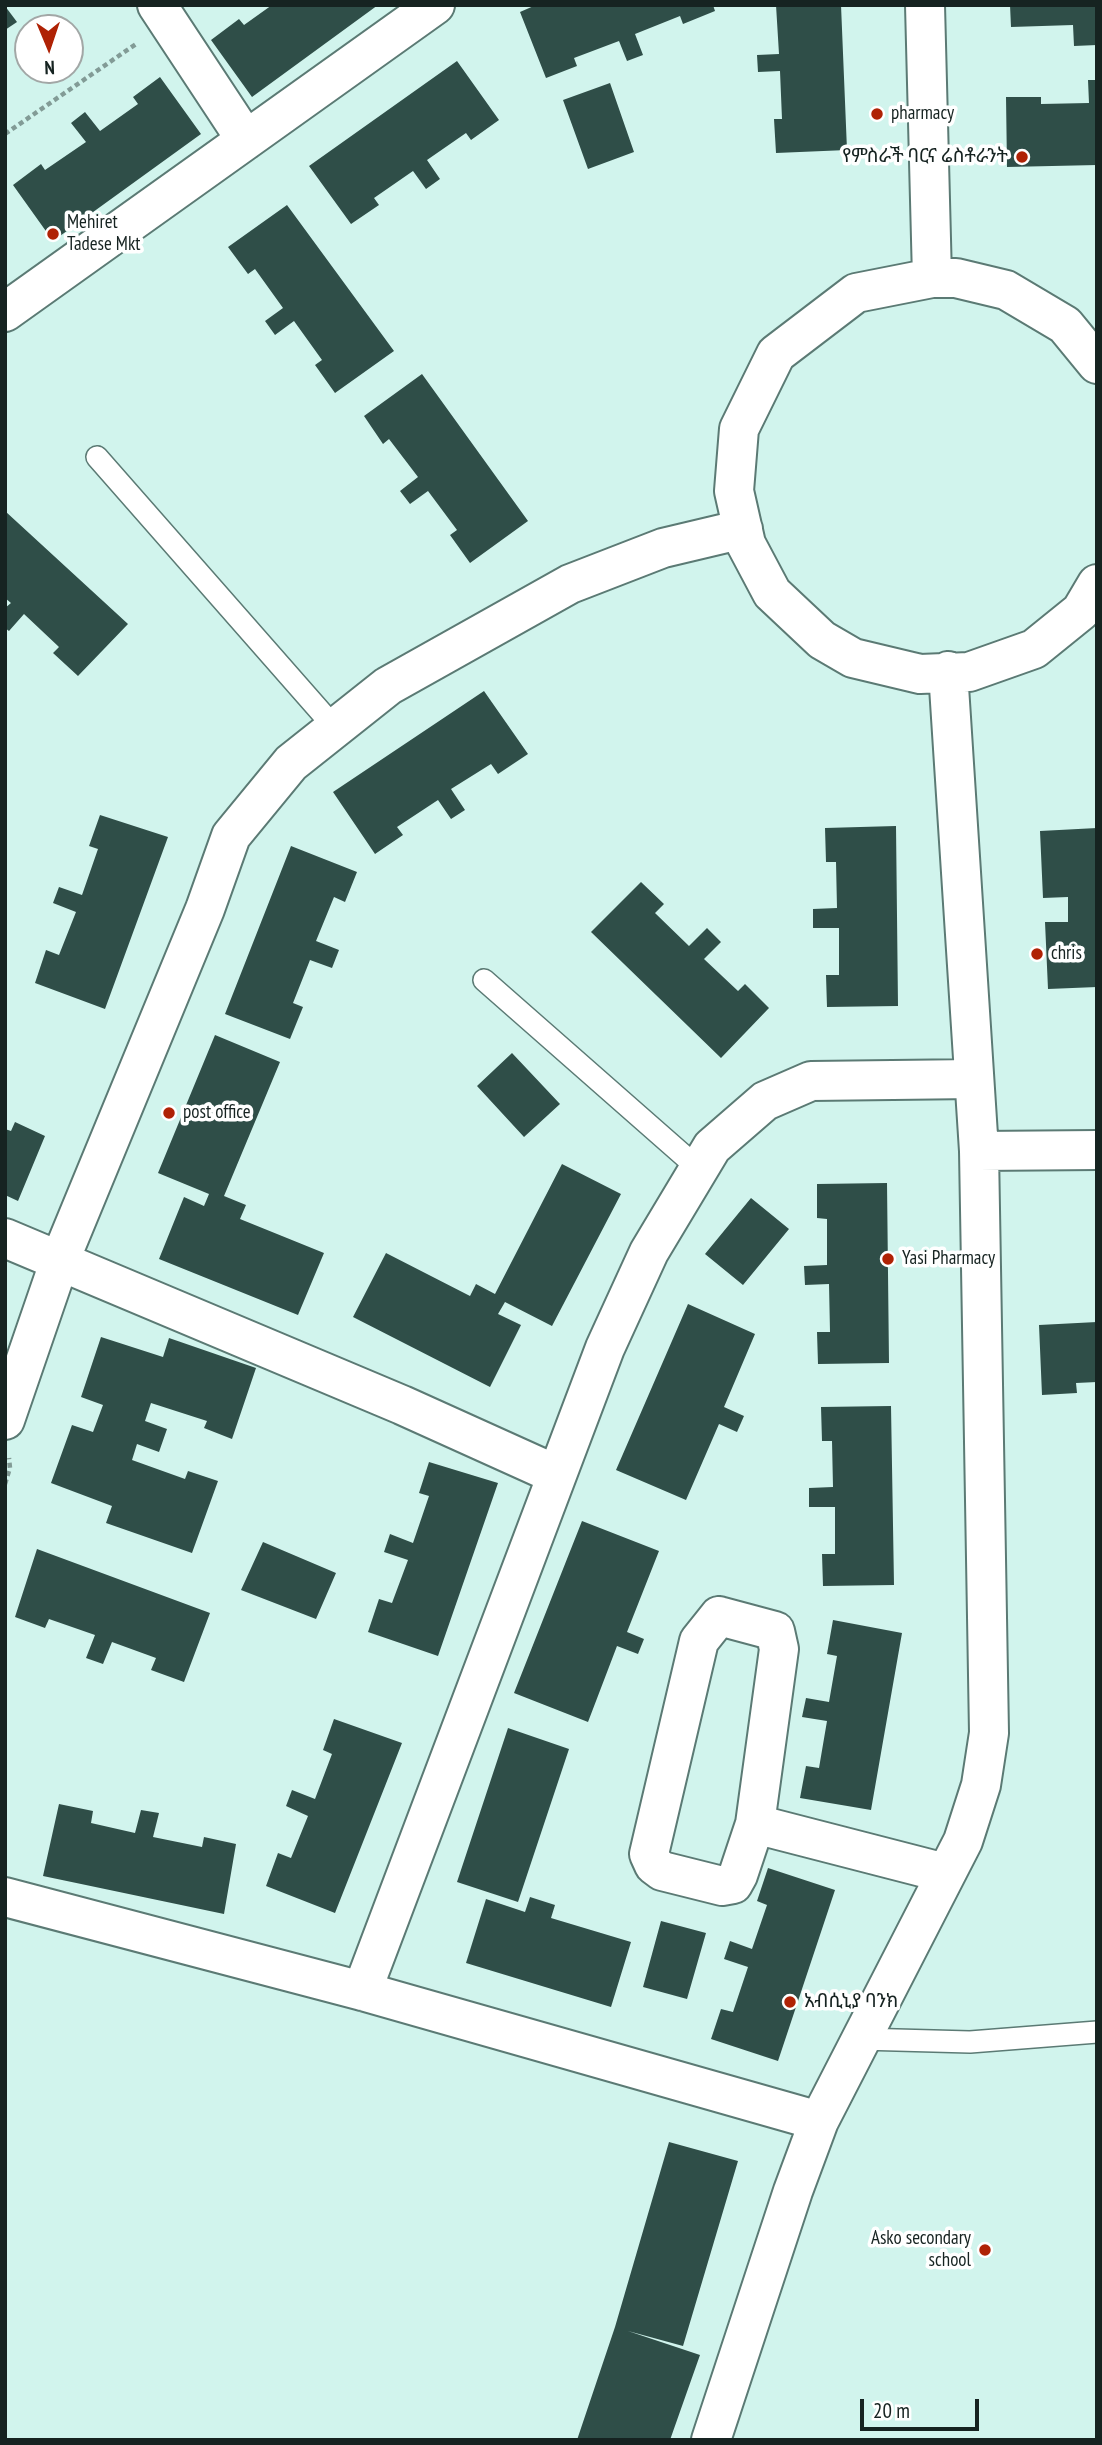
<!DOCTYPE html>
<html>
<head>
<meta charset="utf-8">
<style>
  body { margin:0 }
  #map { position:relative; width:1102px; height:2445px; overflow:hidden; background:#d1f4ed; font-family:"PT Sans Narrow",sans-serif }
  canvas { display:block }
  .frame { position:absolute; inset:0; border:7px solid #162321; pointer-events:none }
  .north { position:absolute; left:14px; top:14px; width:70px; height:70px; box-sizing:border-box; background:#fff; border:2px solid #a2a7a6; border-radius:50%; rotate:178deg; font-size:19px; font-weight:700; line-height:28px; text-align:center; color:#162321 }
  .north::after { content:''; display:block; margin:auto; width:24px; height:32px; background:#af2205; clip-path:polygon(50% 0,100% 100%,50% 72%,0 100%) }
  .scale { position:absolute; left:860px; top:2399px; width:119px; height:32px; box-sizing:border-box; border:4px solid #162321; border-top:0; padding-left:9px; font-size:21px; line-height:24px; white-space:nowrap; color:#162321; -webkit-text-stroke:5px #fff; paint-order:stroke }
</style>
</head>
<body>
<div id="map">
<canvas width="1102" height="2445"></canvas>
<div class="frame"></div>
<div class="north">N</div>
<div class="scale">20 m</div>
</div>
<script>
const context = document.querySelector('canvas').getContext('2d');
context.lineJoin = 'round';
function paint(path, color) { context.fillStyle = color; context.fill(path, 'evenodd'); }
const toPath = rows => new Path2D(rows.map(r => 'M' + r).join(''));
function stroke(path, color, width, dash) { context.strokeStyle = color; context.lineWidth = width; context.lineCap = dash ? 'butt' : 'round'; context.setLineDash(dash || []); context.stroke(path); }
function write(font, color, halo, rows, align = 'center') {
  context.font = font + ' "PT Sans Narrow","Noto Sans Ethiopic",sans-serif'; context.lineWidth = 7; context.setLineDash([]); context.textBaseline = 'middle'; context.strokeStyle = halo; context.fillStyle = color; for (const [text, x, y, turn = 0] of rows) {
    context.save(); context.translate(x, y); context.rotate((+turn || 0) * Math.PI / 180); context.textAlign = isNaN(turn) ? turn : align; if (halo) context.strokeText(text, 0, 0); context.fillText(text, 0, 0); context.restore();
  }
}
paint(toPath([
  [272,5,378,5,252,97,211,40,239,19,244,25],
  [536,5,713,5,715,11,683,24,680,16,635,34,643,55,627,61,619,41,574,58,577,66,546,78,520,12],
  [776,5,841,5,847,150,776,153,774,119,782,119,780,71,758,72,757,55,779,54],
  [1010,5,1097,5,1097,45,1074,46,1073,25,1011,27],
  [5,6,17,22,5,30],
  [457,61,499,120,471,140,466,133,427,160,440,179,426,189,413,171,374,198,379,205,351,224,309,166],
  [160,77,201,134,53,241,13,185,41,164,45,170,86,142,71,123,85,112,100,131,138,104,133,97],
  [1088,80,1097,80,1097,165,1007,167,1006,97,1041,97,1041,104,1089,103],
  [610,83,634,152,588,169,563,100],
  [287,205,394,351,335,393,315,365,322,360,294,321,275,335,265,321,283,308,255,269,248,274,228,247],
  [422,374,528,521,470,563,450,535,457,530,428,491,410,504,400,491,418,477,389,439,383,444,364,416],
  [5,511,128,624,78,676,53,653,59,647,24,614,9,631,5,628,5,608,11,603,5,598],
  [484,691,528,754,498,774,491,764,451,789,465,810,451,819,438,800,397,827,403,835,375,854,333,792],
  [100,815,168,837,105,1009,35,983,46,950,59,955,76,912,53,903,59,887,82,895,98,849,89,846],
  [896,826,898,1006,827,1007,826,975,839,975,839,928,813,928,813,909,837,908,836,862,826,862,825,828],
  [1097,828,1097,987,1048,989,1045,922,1068,922,1068,897,1043,898,1040,831],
  [291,846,357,872,345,902,334,897,316,941,339,950,332,968,310,960,293,1003,303,1007,290,1039,225,1014],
  [641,882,664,904,655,913,689,946,707,928,721,942,704,959,738,991,745,984,769,1008,721,1058,591,932],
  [215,1035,280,1062,224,1196,246,1205,240,1219,324,1253,298,1315,159,1259,184,1197,204,1206,209,1194,158,1173],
  [512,1053,560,1104,524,1137,477,1086],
  [15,1122,45,1136,18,1201,5,1195,5,1129,11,1131],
  [562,1164,621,1194,552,1326,505,1302,498,1314,521,1325,490,1387,353,1317,386,1253,470,1296,476,1284,495,1294],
  [887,1183,889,1363,818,1364,817,1332,830,1332,829,1284,805,1285,804,1266,827,1265,827,1219,817,1218,817,1184],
  [751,1198,789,1229,743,1285,705,1254],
  [688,1304,755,1334,724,1407,744,1416,737,1432,719,1424,686,1500,616,1470],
  [1097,1322,1097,1382,1076,1383,1077,1393,1042,1395,1039,1325],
  [101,1337,163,1357,169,1338,256,1368,232,1439,204,1428,207,1421,151,1403,145,1421,167,1429,159,1452,137,1444,132,1460,185,1479,188,1471,218,1481,192,1553,106,1523,112,1506,51,1483,72,1425,93,1432,103,1405,81,1397],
  [891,1406,894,1585,823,1586,822,1554,835,1554,835,1507,809,1507,809,1488,833,1487,832,1441,822,1441,821,1407],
  [429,1462,498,1483,438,1656,368,1632,379,1599,392,1603,408,1560,384,1552,390,1534,413,1543,429,1496,419,1493],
  [582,1521,659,1551,627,1632,644,1639,638,1654,617,1646,588,1722,514,1693],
  [263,1542,336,1573,316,1619,241,1590],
  [37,1549,210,1613,184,1682,151,1670,156,1658,112,1642,103,1664,86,1658,95,1635,49,1619,45,1628,15,1617],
  [833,1620,902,1633,871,1810,800,1798,806,1766,819,1768,827,1721,802,1717,806,1698,829,1702,837,1656,827,1654],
  [334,1719,402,1743,335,1913,266,1886,278,1853,291,1858,308,1816,286,1806,292,1790,315,1799,332,1754,323,1750],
  [508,1728,569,1749,518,1902,457,1882],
  [59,1804,93,1811,91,1823,135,1833,141,1810,159,1813,153,1837,202,1847,204,1837,236,1844,224,1914,43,1876],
  [768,1868,835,1890,778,2061,711,2039,721,2009,733,2012,748,1967,724,1959,730,1941,752,1949,767,1905,757,1901],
  [530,1897,555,1905,551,1918,631,1942,611,2007,466,1963,486,1899,525,1912],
  [661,1921,706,1933,687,1999,643,1987],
  [669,2142,738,2161,683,2346,628,2331,700,2355,670,2440,577,2440,615,2327]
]), '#2f4e48');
const service = toPath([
  [97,457,335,728],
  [484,980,699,1169],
  [860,2039,970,2042,1097,2032]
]);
const minor = toPath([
  [157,5,246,140],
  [925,5,932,278],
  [5,312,435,5],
  [1097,364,1065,325,1006,290,956,278,932,278,856,293,776,354,739,429,734,491,746,544,772,593,822,640,853,658,920,674,969,672,1034,649,1081,611,1097,584],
  [979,1151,1097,1150],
  [5,1238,402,1405,557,1475],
  [5,1420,60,1260,205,909,231,836,291,763,388,686,570,584,663,548,743,529],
  [719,1616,775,1631,779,1649,755,1824,738,1875,733,1884,722,1886,662,1871,654,1865,649,1854,699,1641,719,1616],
  [755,1824,945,1873],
  [5,1897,362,1991,819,2121],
  [362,1991,605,1348,649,1252,712,1147,765,1101,811,1081,974,1079],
  [711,2440,793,2191,819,2121,963,1841,981,1785,989,1733,979,1151,948,671]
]);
stroke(service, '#5b7a74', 24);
stroke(minor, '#5b7a74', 42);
stroke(toPath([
  [5,134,136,44],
  [5,1484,10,1468,9,1458]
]), '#829b96', 4.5, [5, 3.5]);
stroke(service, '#fff', 21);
stroke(minor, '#fff', 38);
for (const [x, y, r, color] of [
  [877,114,7,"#af2205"],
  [1022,157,7,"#af2205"],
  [53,234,7,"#af2205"],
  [1037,954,7,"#af2205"],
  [169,1113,7,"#af2205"],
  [888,1259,7,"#af2205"],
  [790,2002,7,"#af2205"],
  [985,2250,7,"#af2205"]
]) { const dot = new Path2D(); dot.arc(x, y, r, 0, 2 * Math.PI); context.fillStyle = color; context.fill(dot); stroke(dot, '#fff', 2.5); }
write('19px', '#162321', '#fff', [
  ["pharmacy",891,114],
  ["የምስራች ባርና ሬስቶራንት",1008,157,"right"],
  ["Mehiret",67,223],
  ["Tadese Mkt",67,245],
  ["chris",1051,954],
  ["post office",183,1113],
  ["Yasi Pharmacy",902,1259],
  ["አብሲኒያ ባንክ",804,2002],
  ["Asko secondary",971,2239,"right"],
  ["school",971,2261,"right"]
], 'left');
</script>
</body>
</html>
